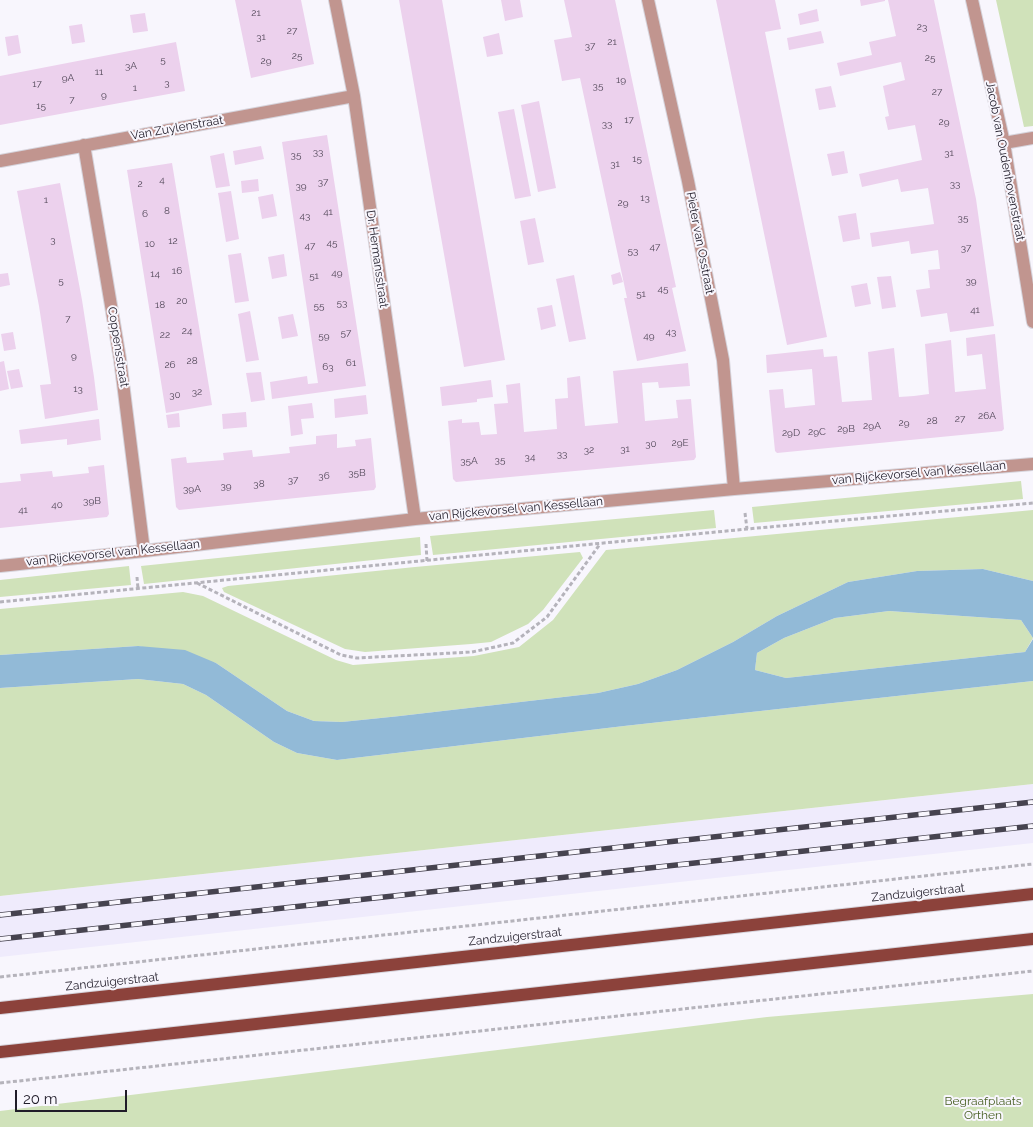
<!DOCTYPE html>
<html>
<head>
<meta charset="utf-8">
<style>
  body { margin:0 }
  #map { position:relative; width:1033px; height:1127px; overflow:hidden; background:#f8f6fd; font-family:Raleway,sans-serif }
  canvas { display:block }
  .scale { position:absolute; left:15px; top:1090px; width:112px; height:22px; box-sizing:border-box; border:2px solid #201c29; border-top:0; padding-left:6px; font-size:15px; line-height:18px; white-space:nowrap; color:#201c29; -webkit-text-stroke:4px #f8f6fd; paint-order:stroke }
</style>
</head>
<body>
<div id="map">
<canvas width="1033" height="1127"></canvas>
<div class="scale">20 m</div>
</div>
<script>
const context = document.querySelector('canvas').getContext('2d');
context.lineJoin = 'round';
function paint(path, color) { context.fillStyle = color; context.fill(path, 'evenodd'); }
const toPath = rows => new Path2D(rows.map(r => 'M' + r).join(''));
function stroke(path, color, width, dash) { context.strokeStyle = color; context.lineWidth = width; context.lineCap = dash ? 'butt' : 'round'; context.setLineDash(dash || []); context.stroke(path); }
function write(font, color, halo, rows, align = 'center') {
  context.font = font + ' Raleway,sans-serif'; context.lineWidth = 4; context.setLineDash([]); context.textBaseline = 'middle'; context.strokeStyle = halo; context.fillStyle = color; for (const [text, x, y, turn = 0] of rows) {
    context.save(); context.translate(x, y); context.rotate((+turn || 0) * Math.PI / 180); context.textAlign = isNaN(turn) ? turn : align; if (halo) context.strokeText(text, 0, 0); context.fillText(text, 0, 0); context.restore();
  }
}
paint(toPath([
  [1033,784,1033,843,0,957,0,896]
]), '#efebfc');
paint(toPath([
  [996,0,1033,0,1033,126,1024,127],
  [1021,481,1023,499,754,523,752,507],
  [714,510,716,528,433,555,430,536],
  [1033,510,1033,581,983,569,917,571,848,582,777,616,733,642,677,670,638,684,598,693,400,716,342,722,314,721,287,711,216,663,138,646,0,655,0,609,183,592,203,596,336,660,353,665,474,656,519,647,553,620,606,550],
  [420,537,421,555,144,584,141,566],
  [580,552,583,558,543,610,528,624,491,642,471,644,365,652,345,649,224,592,222,588,228,586,415,567],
  [129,566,131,585,0,597,0,580],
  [889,611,1021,620,1033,638,1025,652,786,678,755,670,757,653,784,638,835,618],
  [138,679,183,684,206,695,274,742,297,753,337,760,624,726,1033,681,1033,784,0,896,0,688],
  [1033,994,1033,1127,0,1127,0,1111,767,1017]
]), '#d0e2ba');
paint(toPath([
  [983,569,1033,581,1033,638,1021,620,889,611,835,618,784,638,757,653,755,670,786,678,1025,652,1033,639,1033,681,624,726,337,760,297,753,274,742,206,695,183,684,138,679,0,688,0,655,138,646,185,650,216,663,287,711,314,721,342,722,400,716,598,693,638,684,677,670,733,642,777,616,848,582,917,571]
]), '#92bad7');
paint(toPath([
  [235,0,301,0,314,64,251,78],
  [399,0,442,0,505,360,464,367],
  [501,0,520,0,523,17,505,21],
  [564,0,615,0,676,287,672,288,686,351,637,361,624,298,627,298,580,78,562,81,554,40,572,37],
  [716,0,775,0,781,29,765,32,827,337,787,345],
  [860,0,885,0,885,1,861,6],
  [888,0,934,0,976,199,994,326,950,332,947,313,921,317,916,290,930,288,928,270,940,269,938,250,911,254,909,241,872,247,870,233,934,224,928,188,901,192,898,179,862,187,859,174,922,160,915,125,888,130,885,117,889,116,883,86,905,80,901,62,840,76,837,63,872,55,869,42,896,36],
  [817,9,819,21,800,25,798,14],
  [145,13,148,31,133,33,130,15],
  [82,24,85,42,72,44,69,26],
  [821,31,824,43,789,50,787,38],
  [499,33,503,54,487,57,483,37],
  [18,35,21,53,8,56,5,37],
  [176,42,185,91,0,125,0,76],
  [831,86,836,107,819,110,815,89],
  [539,101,556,188,538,192,521,105],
  [514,109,531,196,515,199,498,112],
  [327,135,366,386,272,399,270,382,307,376,308,384,318,383,282,142],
  [261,146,264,159,235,165,233,151],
  [844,151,848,173,832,176,827,154],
  [224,153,230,186,216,188,210,156],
  [172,163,212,405,166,413,127,170],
  [258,179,259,191,242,193,241,181],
  [60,183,82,300,94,377,98,410,45,419,40,385,51,384,39,306,17,191],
  [231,191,239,239,226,242,218,193],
  [273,194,277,216,262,219,258,197],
  [856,213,860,239,843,242,838,216],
  [535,218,544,262,528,265,520,221],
  [241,253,249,301,235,303,228,255],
  [284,254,287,276,272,279,268,257],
  [620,272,623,282,613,285,611,275],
  [8,273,10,285,0,287,0,274],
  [574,275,586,339,569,342,556,279],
  [891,276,896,307,882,309,877,277],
  [867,283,871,304,855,307,851,286],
  [552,305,556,326,541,330,537,308],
  [250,311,259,360,246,362,238,314],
  [293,314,298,336,282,339,278,317],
  [13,332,16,349,4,351,1,334],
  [995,334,1004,429,1002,431,777,453,775,451,769,390,783,389,785,408,815,405,812,369,767,373,766,355,823,349,824,357,837,356,842,402,872,400,868,352,894,348,899,397,914,396,929,394,925,344,951,340,955,392,986,389,982,354,967,356,966,338],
  [4,361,9,389,0,391,0,362],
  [688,363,690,386,659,388,658,382,642,383,645,421,678,418,676,400,691,399,696,457,694,460,456,482,453,479,448,421,462,419,462,423,479,422,481,435,497,434,494,404,508,403,506,385,520,383,524,432,557,429,555,399,568,398,567,378,580,376,585,426,618,423,613,371],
  [19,369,23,387,11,389,7,371],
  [261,372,265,400,251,402,246,373],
  [491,380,493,397,477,399,477,402,442,406,440,387],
  [366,395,368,414,335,418,334,399],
  [312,403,314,418,301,419,303,434,291,436,288,406],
  [246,412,247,427,223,429,222,414],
  [179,413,180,427,168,428,166,415],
  [99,419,101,440,67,445,67,439,21,444,19,430],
  [337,434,337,448,356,446,355,440,371,438,376,487,374,490,179,510,176,507,171,459,186,457,187,463,224,460,223,453,252,450,253,457,290,453,289,447,316,444,316,436],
  [104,465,109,514,107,517,0,528,0,483,21,481,20,474,52,471,53,477,89,473,88,467]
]), '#ecd1ed');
const minor = toPath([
  [335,0,354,96,415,519],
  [648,0,688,181,723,360,734,489],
  [972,0,1004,143,1033,322],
  [1004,143,1033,138],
  [84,145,120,359,144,551],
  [0,161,354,96],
  [0,566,144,551,415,519,734,489,1033,464]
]);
const major = toPath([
  [0,1008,1033,894],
  [0,1052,1033,939]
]);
stroke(minor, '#d5d3db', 14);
stroke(major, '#d5d3db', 14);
stroke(toPath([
  [745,513,747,529],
  [426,544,427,561],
  [137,577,138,589],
  [197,583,341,655,357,658,472,652,513,643,547,617,600,544],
  [0,602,747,529,1033,503],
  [0,977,1033,864],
  [0,1083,1033,971]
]), '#b5b3bb', 3, [4, 2.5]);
stroke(minor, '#c1958f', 12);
stroke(major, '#8c423b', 12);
const rail = toPath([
  [0,915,1033,802],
  [0,939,1033,826]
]);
stroke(rail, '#46434f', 5.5);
stroke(rail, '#f8f6fd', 4, [11]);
write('10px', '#53495a', null, [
  ["21",256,13],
  ["23",922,27],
  ["27",292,31],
  ["31",261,37],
  ["21",612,42],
  ["37",590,46],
  ["25",297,56],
  ["25",930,58],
  ["5",163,60],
  ["29",266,61],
  ["3A",131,66],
  ["11",99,72],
  ["9A",68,78],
  ["19",621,80],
  ["3",167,83],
  ["17",37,84],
  ["35",598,86],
  ["1",135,88],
  ["27",937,92],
  ["9",104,95],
  ["7",72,100],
  ["15",41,106],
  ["17",629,120],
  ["29",944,122],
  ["33",607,124],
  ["33",318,152],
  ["31",949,153],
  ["35",296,155],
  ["15",637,159],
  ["31",615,164],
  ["4",162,180],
  ["37",323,182],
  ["2",140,184],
  ["33",955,184],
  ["39",301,186],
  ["13",645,198],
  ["1",46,200],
  ["29",623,203],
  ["8",167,211],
  ["41",328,212],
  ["6",145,214],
  ["43",305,216],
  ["35",963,218],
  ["3",53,240],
  ["12",173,241],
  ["45",332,243],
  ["10",150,244],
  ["47",310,246],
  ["47",655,247],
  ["37",966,248],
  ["53",633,251],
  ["16",177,271],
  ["49",337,273],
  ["14",155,274],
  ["51",314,276],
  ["5",61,281],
  ["39",971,281],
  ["45",663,289],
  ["51",641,294],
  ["20",182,301],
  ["53",342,303],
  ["18",160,305],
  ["55",319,306],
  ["41",975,310],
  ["7",68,319],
  ["24",187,331],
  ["43",671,332],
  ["57",346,333],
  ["22",165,335],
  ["59",324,336],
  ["49",649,336],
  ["9",74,356],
  ["28",192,361],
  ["61",351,363],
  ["26",170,365],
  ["63",328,367],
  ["13",78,389],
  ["32",197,392],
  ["30",175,395],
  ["26A",987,416],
  ["27",960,419],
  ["28",932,421],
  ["29",904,423],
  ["29A",872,426],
  ["29B",846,429],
  ["29C",817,432],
  ["29D",791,433],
  ["29E",680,443],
  ["30",651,444],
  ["31",625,449],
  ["32",589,450],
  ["33",562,454],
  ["34",530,457],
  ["35",500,460],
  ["35A",469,461],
  ["35B",357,473],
  ["36",324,476],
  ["37",293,480],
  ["38",259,484],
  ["39",226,486],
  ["39A",192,489],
  ["39B",92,501],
  ["40",57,505],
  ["41",23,510]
]);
write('12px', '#201c29', '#f8f6fd', [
  ["Van Zuylenstraat",177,128,-10],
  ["Jacob van Oudenhovenstraat",1005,161,79],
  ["Pieter van Osstraat",700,243,79],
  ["Dr. Hermansstraat",377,259,82],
  ["Coppensstraat",118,347,81],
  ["van Rijckevorsel van Kessellaan",919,473,-5],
  ["van Rijckevorsel van Kessellaan",516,509,-5],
  ["van Rijckevorsel van Kessellaan",113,553,-6],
  ["Zandzuigerstraat",918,893,-6],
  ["Zandzuigerstraat",515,937,-6],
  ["Zandzuigerstraat",112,982,-6]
]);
write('12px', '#485f23', '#f8f6fd', [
  ["Begraafplaats",983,1101],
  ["Orthen",983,1115]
]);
</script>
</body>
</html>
